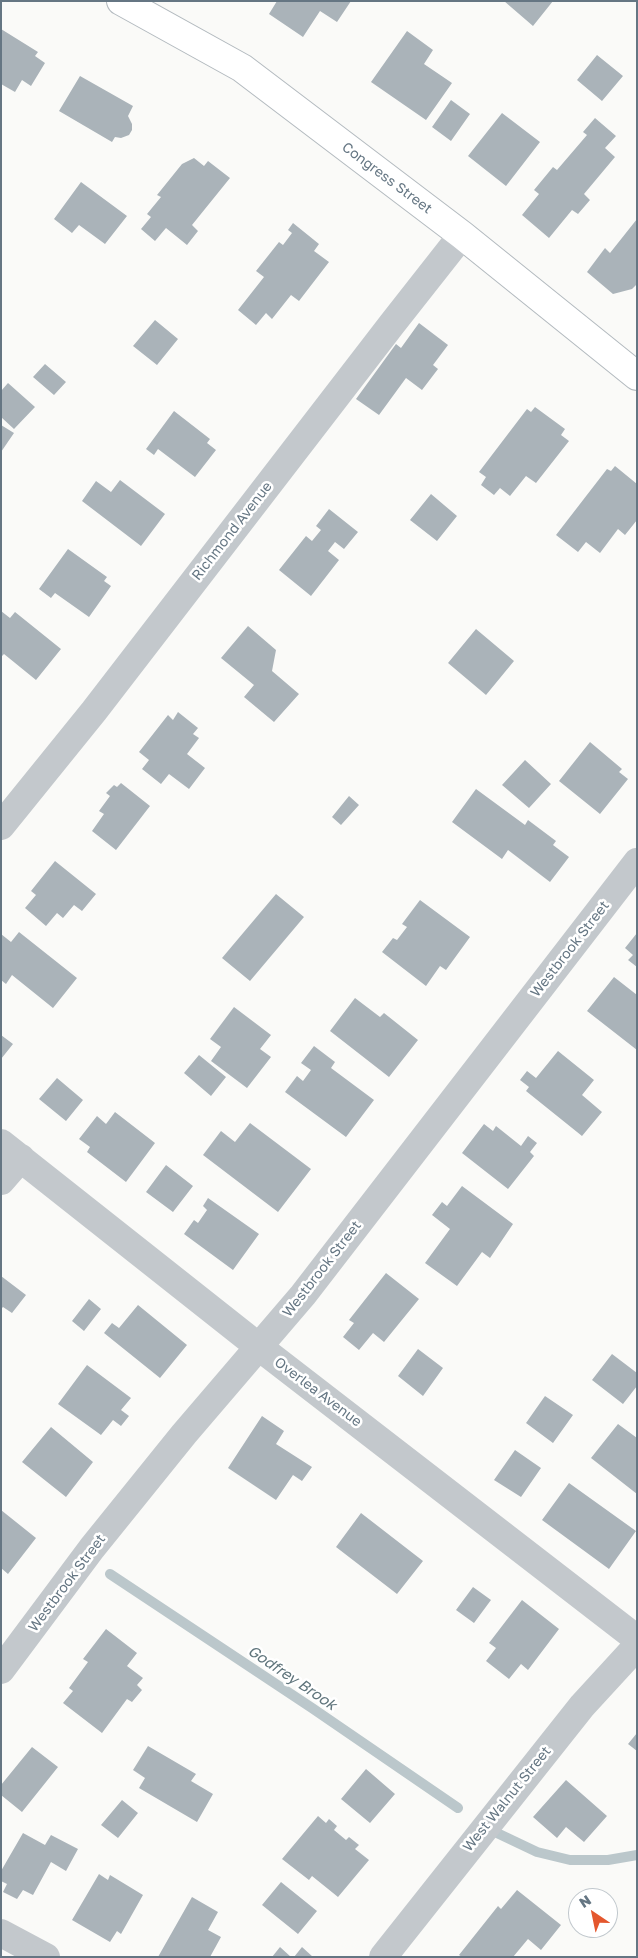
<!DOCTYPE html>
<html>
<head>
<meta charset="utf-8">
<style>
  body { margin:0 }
  #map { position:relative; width:638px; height:1958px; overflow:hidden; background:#fafaf8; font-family:"Golos Text",sans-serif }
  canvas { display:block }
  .frame { position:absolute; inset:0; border:2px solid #657683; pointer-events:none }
  .north { position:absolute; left:568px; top:1888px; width:50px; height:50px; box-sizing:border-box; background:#fff; border:1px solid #c1c8cd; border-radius:50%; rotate:326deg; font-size:14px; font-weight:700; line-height:20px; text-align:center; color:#657683 }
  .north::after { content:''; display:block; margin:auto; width:18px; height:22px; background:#e4572e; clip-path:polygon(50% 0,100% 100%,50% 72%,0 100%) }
</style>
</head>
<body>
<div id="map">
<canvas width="638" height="1958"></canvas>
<div class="frame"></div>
<div class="north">N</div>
</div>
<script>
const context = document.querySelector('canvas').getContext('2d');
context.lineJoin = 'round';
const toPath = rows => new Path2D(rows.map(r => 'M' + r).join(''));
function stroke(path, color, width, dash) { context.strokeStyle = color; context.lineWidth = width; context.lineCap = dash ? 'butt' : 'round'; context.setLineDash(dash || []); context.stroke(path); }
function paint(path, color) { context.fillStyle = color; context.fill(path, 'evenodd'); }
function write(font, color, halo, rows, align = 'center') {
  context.font = font + ' "Golos Text",sans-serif'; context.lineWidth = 5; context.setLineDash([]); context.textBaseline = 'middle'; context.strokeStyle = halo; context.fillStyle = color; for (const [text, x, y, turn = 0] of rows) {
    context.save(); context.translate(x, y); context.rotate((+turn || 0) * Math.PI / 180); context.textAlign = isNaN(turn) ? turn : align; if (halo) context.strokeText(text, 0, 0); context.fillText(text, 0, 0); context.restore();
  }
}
stroke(toPath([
  [110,1574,312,1708,458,1808],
  [497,1833,537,1852,570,1860,608,1860,637,1855]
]), '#bbc7cb', 10);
paint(toPath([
  [277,1,351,1,337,22,320,11,303,37,269,14],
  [504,1,553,1,533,26],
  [1,29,38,52,35,56,45,63,31,86,22,80,15,92,1,84],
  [407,31,433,50,424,64,452,83,426,120,371,82],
  [597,55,623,76,602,101,577,80],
  [80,76,133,106,128,116,132,124,132,130,129,135,121,138,115,137,112,142,59,111],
  [451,100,470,114,451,141,432,127],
  [502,113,540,142,506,186,468,156],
  [595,118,616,136,605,148,615,157,584,194,590,200,578,214,572,210,549,238,522,215,539,194,534,190,553,167,557,170,587,135,583,132],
  [194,158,204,166,208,161,230,178,192,225,198,231,187,245,166,228,155,241,141,229,151,217,147,214,161,197,157,195,182,164],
  [81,182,127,216,105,244,79,225,72,233,54,219],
  [637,219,637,284,632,289,613,294,587,272,605,248,610,253],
  [293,223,319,244,314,251,329,262,299,301,291,295,272,319,266,313,256,325,238,310,264,277,256,271,279,242,283,245,292,233,288,230],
  [155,320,178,339,157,365,133,346],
  [419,323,448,345,433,365,438,369,422,390,406,378,379,415,356,399,396,344,401,348],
  [45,364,66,382,54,395,33,377],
  [8,383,35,407,14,429,1,417,1,391],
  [535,407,565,429,561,435,569,441,536,483,526,476,510,496,500,488,494,495,481,485,486,477,479,472,527,409,531,412],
  [174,411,210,439,207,443,216,450,195,477,158,449,154,455,146,449],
  [1,425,14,433,1,452],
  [615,466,637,484,637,520,625,535,618,529,600,553,586,542,578,552,556,535,607,469,611,471],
  [120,480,165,514,141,546,82,501,96,481,111,492],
  [431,494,457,516,437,541,410,520],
  [329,509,358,532,344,549,335,542,328,551,339,560,311,596,279,570,306,536,312,541,321,530,316,526],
  [68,549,107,577,104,581,111,586,89,617,55,593,51,598,39,589],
  [1,611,10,618,15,612,61,649,36,680,4,654,1,657],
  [248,626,276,650,272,671,299,694,274,722,244,697,254,685,221,658],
  [476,629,514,661,486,695,448,663],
  [178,712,198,728,193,734,199,738,187,754,205,768,189,789,169,774,161,784,142,769,149,760,139,752,168,715,173,720],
  [590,742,622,769,619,772,628,779,600,814,559,781],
  [525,760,551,784,529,808,502,785],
  [121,783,150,806,116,850,92,831,104,814,99,811,110,796,106,793,114,785,117,787],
  [476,789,525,825,528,820,556,841,553,845,569,857,550,882,508,850,502,859,452,822],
  [349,796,359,805,341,825,332,817],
  [55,861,96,894,82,911,74,905,63,918,57,913,46,926,25,908,36,895,31,891],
  [276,894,304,917,250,981,222,958],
  [420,900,470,937,446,970,440,966,426,986,382,952,393,938,397,940,407,927,402,924],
  [19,932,77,978,53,1008,12,975,6,984,1,980,1,934,11,942],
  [637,933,637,967,628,960,633,955,625,948],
  [614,977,637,995,637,1050,587,1011],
  [355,998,380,1017,384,1013,418,1040,389,1077,330,1031],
  [234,1007,271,1035,260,1049,271,1057,247,1088,211,1061,221,1047,210,1039],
  [1,1035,13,1044,1,1059],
  [314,1046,335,1062,331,1068,374,1100,346,1137,285,1092,297,1076,303,1081,311,1070,301,1063],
  [558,1051,594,1080,582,1095,602,1112,582,1136,526,1091,529,1087,520,1080,527,1071,536,1078],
  [199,1055,226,1077,211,1096,184,1073],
  [57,1078,83,1100,66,1121,39,1099],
  [115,1112,155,1143,126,1182,87,1152,90,1147,79,1139,97,1116,106,1124],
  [250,1123,311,1169,278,1212,203,1155,221,1131,235,1142],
  [484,1124,493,1131,496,1126,521,1146,528,1136,537,1143,530,1152,534,1156,508,1189,462,1153],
  [166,1165,193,1186,173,1212,146,1192],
  [462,1186,513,1224,490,1258,482,1252,457,1286,425,1263,450,1229,432,1215,442,1202,447,1206],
  [208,1198,259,1234,233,1270,184,1234,194,1220,198,1223,207,1210,203,1206],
  [386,1273,419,1299,384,1342,373,1333,359,1350,343,1337,354,1323,349,1320],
  [1,1276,26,1295,12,1313,3,1307,1,1309],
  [89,1299,101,1309,84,1331,72,1321],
  [138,1305,187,1345,160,1378,104,1333,112,1323,119,1328],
  [418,1349,443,1368,423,1396,398,1376],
  [612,1354,637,1373,637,1386,623,1404,592,1380],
  [87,1365,131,1398,121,1410,129,1416,121,1426,113,1420,101,1435,58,1404],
  [545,1396,573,1415,553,1443,526,1423],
  [262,1416,284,1431,276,1444,312,1467,302,1481,293,1475,276,1500,228,1468],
  [618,1424,637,1438,637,1494,591,1458],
  [51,1427,93,1462,66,1497,22,1462],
  [515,1450,541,1468,521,1497,494,1480],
  [569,1483,636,1531,609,1569,542,1520],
  [1,1510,36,1538,8,1574,1,1568],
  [361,1513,423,1561,397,1594,336,1547],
  [473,1587,491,1600,474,1623,456,1610],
  [522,1600,559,1629,528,1670,521,1664,509,1679,486,1661,496,1648,489,1643],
  [106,1629,137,1653,127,1666,143,1678,137,1685,142,1690,132,1702,127,1699,102,1733,63,1703,73,1691,69,1688,88,1662,83,1659],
  [637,1733,637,1751,628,1744],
  [148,1746,196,1774,191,1781,213,1794,197,1822,139,1788,145,1778,133,1770],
  [32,1747,58,1767,22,1812,1,1795,1,1785],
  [366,1769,395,1794,370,1823,341,1799],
  [566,1780,607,1816,584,1842,566,1827,557,1838,533,1817],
  [122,1800,138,1813,118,1838,101,1825],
  [318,1816,326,1823,329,1819,337,1826,334,1830,346,1840,349,1837,359,1845,355,1849,369,1860,338,1897,312,1876,309,1880,282,1859],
  [23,1833,45,1845,51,1835,78,1849,66,1871,51,1862,33,1895,23,1890,17,1899,3,1892,7,1884,1,1881,1,1871],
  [99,1874,108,1880,110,1875,143,1895,121,1934,117,1931,110,1942,72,1920],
  [281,1882,317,1911,298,1934,262,1905],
  [517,1890,561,1925,541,1950,528,1939,513,1957,462,1957,459,1955,498,1906,501,1909],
  [192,1897,218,1912,208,1930,221,1937,210,1957,158,1957],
  [280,1947,291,1957,272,1957],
  [302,1947,313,1957,294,1957]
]), '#aab3b9');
const secondary = toPath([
  [121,1,242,68,462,235,637,376]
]);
stroke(secondary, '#b3babf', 30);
stroke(toPath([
  [1,826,94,711,392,324,462,235],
  [1,1143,259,1347,637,1639],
  [1,1181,21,1158],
  [1,1670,92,1548,184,1434,303,1295,637,862],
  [1,1933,46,1957],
  [383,1957,582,1706,637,1646]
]), '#c3c8cc', 28);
stroke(secondary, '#fff', 28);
write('14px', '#657683', '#fff', [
  ["Congress Street",387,178,37],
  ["Richmond Avenue",232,531,-52],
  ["Westbrook Street",570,949,-52],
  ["Westbrook Street",322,1269,-52],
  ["Overlea Avenue",318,1392,37],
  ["Westbrook Street",67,1583,-53],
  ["West Walnut Street",507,1799,-51]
]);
write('italic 15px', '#60757c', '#fff', [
  ["Godfrey Brook",292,1678,34]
]);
</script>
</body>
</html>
